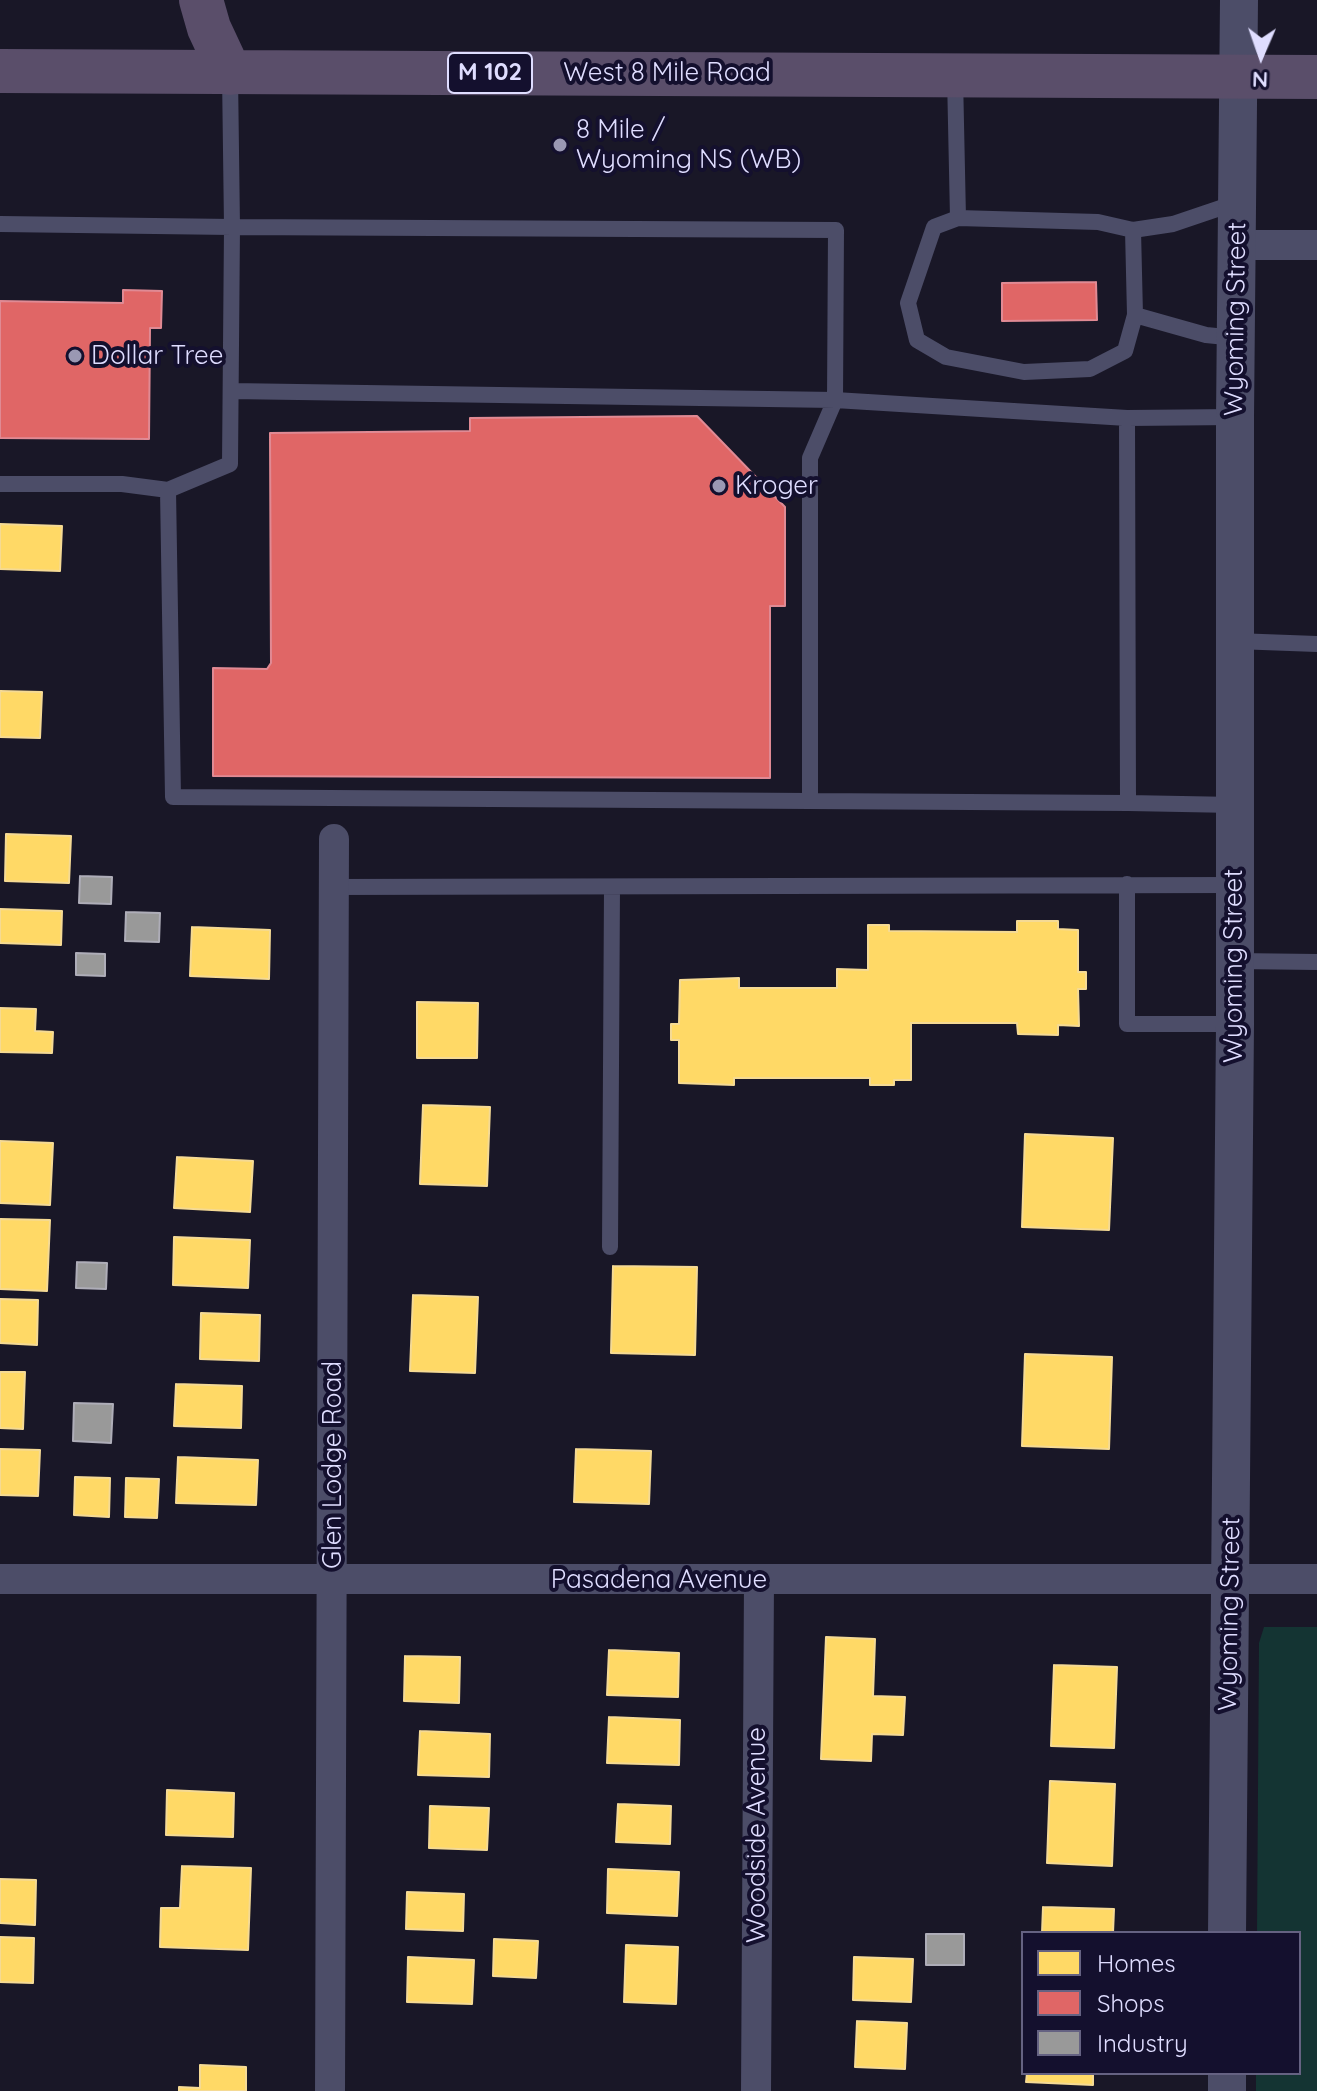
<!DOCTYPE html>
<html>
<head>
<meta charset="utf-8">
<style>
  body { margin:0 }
  #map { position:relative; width:1317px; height:2091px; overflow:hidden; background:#191727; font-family:Quicksand,sans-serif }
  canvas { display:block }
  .legend { position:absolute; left:1021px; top:1931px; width:280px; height:144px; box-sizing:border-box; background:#14102e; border:2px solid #656282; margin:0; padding:10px 14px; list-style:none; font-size:24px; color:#dfddff }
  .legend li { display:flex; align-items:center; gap:16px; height:40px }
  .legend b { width:40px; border:2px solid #656282 }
  .north { position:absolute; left:1221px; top:16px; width:80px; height:80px; -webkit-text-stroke:6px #14102e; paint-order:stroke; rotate:182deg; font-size:22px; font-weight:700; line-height:32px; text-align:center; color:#dfddff }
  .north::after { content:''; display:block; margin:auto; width:28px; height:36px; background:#dfddff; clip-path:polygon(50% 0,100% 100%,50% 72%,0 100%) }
</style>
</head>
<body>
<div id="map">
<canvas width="1317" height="2091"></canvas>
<ul class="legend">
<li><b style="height:22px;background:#ffd966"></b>Homes</li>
<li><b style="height:22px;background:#e06666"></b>Shops</li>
<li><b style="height:22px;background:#999"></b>Industry</li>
</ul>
<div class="north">N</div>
</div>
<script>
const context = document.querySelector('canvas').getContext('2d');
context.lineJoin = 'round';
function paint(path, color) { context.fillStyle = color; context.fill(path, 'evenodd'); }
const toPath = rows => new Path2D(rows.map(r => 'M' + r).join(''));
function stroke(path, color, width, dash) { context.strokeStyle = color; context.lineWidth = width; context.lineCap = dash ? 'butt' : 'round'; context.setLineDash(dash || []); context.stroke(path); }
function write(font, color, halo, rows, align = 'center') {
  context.font = font + ' Quicksand,sans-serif'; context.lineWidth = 8; context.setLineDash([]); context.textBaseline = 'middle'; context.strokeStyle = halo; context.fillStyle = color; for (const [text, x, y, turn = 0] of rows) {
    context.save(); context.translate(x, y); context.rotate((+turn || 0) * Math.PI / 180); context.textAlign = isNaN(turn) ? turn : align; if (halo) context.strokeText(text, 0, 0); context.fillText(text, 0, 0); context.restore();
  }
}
paint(toPath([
  [1264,1627,1317,1627,1317,2091,1256,2091,1256,2073,1299,2073,1299,1933,1257,1933,1259,1643]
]), '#143433');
const homes = toPath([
  [0,524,62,526,60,571,0,569,0,524],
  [0,691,42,692,40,738,0,737,0,691],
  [6,834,71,836,69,883,5,881,6,834],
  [0,909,62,911,61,945,0,943,0,909],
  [1017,921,1058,921,1058,929,1078,930,1078,972,1086,972,1086,989,1078,989,1079,1026,1058,1025,1058,1035,1018,1034,1017,1023,911,1023,911,1080,894,1080,894,1085,870,1085,870,1078,734,1078,734,1085,679,1083,679,1040,671,1040,671,1024,679,1024,680,980,739,978,739,988,837,988,837,969,868,970,868,925,889,925,889,931,1017,932,1017,921],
  [192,927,270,930,269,979,190,976,192,927],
  [417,1002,478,1003,477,1058,417,1058,417,1002],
  [0,1008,36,1009,35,1031,53,1032,52,1053,0,1052,0,1008],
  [423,1105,490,1107,487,1186,420,1184,423,1105],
  [1025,1134,1113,1138,1109,1230,1022,1227,1025,1134],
  [0,1141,53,1143,50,1205,0,1203,0,1141],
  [177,1157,253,1161,250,1212,174,1208,177,1157],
  [0,1219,50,1220,47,1291,0,1289,0,1219],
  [174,1237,250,1240,248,1288,173,1285,174,1237],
  [613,1266,697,1267,695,1355,611,1353,613,1266],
  [413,1295,478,1297,475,1373,410,1371,413,1295],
  [0,1299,38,1300,37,1345,0,1343,0,1299],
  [201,1313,260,1315,259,1361,200,1359,201,1313],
  [1025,1354,1112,1357,1109,1449,1022,1446,1025,1354],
  [0,1372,25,1372,23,1429,0,1428,0,1372],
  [176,1384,242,1386,241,1428,174,1426,176,1384],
  [0,1449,40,1450,38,1496,0,1495,0,1449],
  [576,1449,651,1451,649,1504,574,1502,576,1449],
  [178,1457,258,1460,256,1505,176,1503,178,1457],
  [75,1477,110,1478,109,1517,74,1515,75,1477],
  [126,1478,159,1479,157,1518,125,1517,126,1478],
  [826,1637,875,1639,873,1696,905,1697,903,1735,872,1734,871,1761,821,1759,826,1637],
  [609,1650,679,1653,678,1697,607,1695,609,1650],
  [405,1656,460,1657,459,1703,404,1701,405,1656],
  [1054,1665,1117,1667,1114,1748,1051,1746,1054,1665],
  [609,1717,680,1720,679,1765,607,1763,609,1717],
  [420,1731,490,1734,489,1777,418,1775,420,1731],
  [1050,1781,1115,1784,1112,1866,1047,1863,1050,1781],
  [167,1790,234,1793,233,1837,166,1835,167,1790],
  [618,1804,671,1806,670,1844,616,1842,618,1804],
  [430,1806,489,1808,487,1850,429,1848,430,1806],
  [182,1866,251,1868,248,1950,160,1947,161,1908,180,1908,182,1866],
  [608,1869,679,1872,677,1916,607,1913,608,1869],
  [0,1879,36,1880,35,1925,0,1923,0,1879],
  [407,1892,464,1894,463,1931,406,1929,407,1892],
  [1043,1907,1114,1909,1113,1933,1042,1933,1043,1907],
  [0,1937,34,1938,33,1983,0,1982,0,1937],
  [494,1939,538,1941,536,1978,493,1976,494,1939],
  [626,1945,678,1947,676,2004,624,2002,626,1945],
  [408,1957,474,1960,472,2004,407,2002,408,1957],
  [854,1957,913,1959,911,2002,853,2000,854,1957],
  [857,2021,907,2023,905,2069,855,2067,857,2021],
  [200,2065,246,2067,246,2091,179,2091,179,2087,200,2088,200,2065],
  [1027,2073,1093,2073,1093,2085,1026,2082,1027,2073]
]);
paint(homes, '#ffd966');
stroke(homes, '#f5da94', 2);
const shops = toPath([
  [1096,282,1097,320,1002,321,1002,283,1096,282],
  [123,290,162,291,161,328,150,328,149,439,0,438,0,301,123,303,123,290],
  [697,416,785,507,785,606,770,606,770,778,213,776,213,668,267,669,271,663,270,433,470,431,470,418,697,416]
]);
paint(shops, '#e06666');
stroke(shops, '#e08a94', 2);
const industry = toPath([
  [80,876,112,877,111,904,79,903,80,876],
  [126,912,160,913,159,942,125,941,126,912],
  [76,953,105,954,105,976,76,975,76,953],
  [77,1262,107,1263,106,1289,76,1288,77,1262],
  [74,1403,113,1404,111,1443,73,1441,74,1403],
  [926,1934,964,1934,964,1965,926,1965,926,1934]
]);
paint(industry, '#999');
stroke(industry, '#aeadb8', 2);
stroke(toPath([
  [955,76,958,218],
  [0,224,232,227,230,464,168,490,173,797,1128,803,1127,418,835,400,836,230,232,227,230,74],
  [1133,230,1098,222,958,218,934,227,908,303,917,340,946,357,1024,372,1090,369,1125,351,1135,315],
  [1236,338,1206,335,1135,315,1133,230,1173,224,1238,202],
  [231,391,835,400,810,458,810,801],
  [1127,418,1235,417],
  [0,484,122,484,168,490],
  [1235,641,1317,644],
  [1128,803,1235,805],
  [1127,884,1127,1024,1235,1024],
  [333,887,1234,885],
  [1235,961,1317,962],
  [610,1247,612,887]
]), '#4c4d68', 16);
stroke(toPath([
  [1237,245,1317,245],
  [0,1579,1317,1579],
  [330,2091,334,839],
  [756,2091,759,1580]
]), '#4c4d68', 30);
stroke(toPath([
  [1227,1933,1235,1024,1235,417,1239,0],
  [1227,2091,1227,2073]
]), '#4c4d68', 38);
stroke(toPath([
  [201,0,209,28,230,73],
  [0,71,1317,77]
]), '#5a4e6a', 44);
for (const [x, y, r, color] of [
  [560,145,8,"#9a98b3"],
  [75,356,8,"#9a98b3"],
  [719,486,8,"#9a98b3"]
]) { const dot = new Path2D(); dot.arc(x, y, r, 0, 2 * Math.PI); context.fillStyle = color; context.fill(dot); stroke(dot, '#14102e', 3); }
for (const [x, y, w] of [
  [490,73,84]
]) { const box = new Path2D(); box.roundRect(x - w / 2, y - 20, w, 40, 6); context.fillStyle = '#14102e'; context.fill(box); stroke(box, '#dfddff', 2); }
write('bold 24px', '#dfddff', null, [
  ["M 102",490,73]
]);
write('26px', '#dfddff', '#14102e', [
  ["West 8 Mile Road",667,73],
  ["Wyoming Street",1236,319,-89],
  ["Wyoming Street",1234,966,-90],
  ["Glen Lodge Road",333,1465,-90],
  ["Pasadena Avenue",659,1580],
  ["Wyoming Street",1230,1614,-89],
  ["Woodside Avenue",757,1835,-90]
]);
write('26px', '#dfddff', '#14102e', [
  ["8 Mile /",576,130],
  ["Wyoming NS (WB)",576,160],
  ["Dollar Tree",91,356],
  ["Kroger",735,486]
], 'left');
</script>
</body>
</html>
